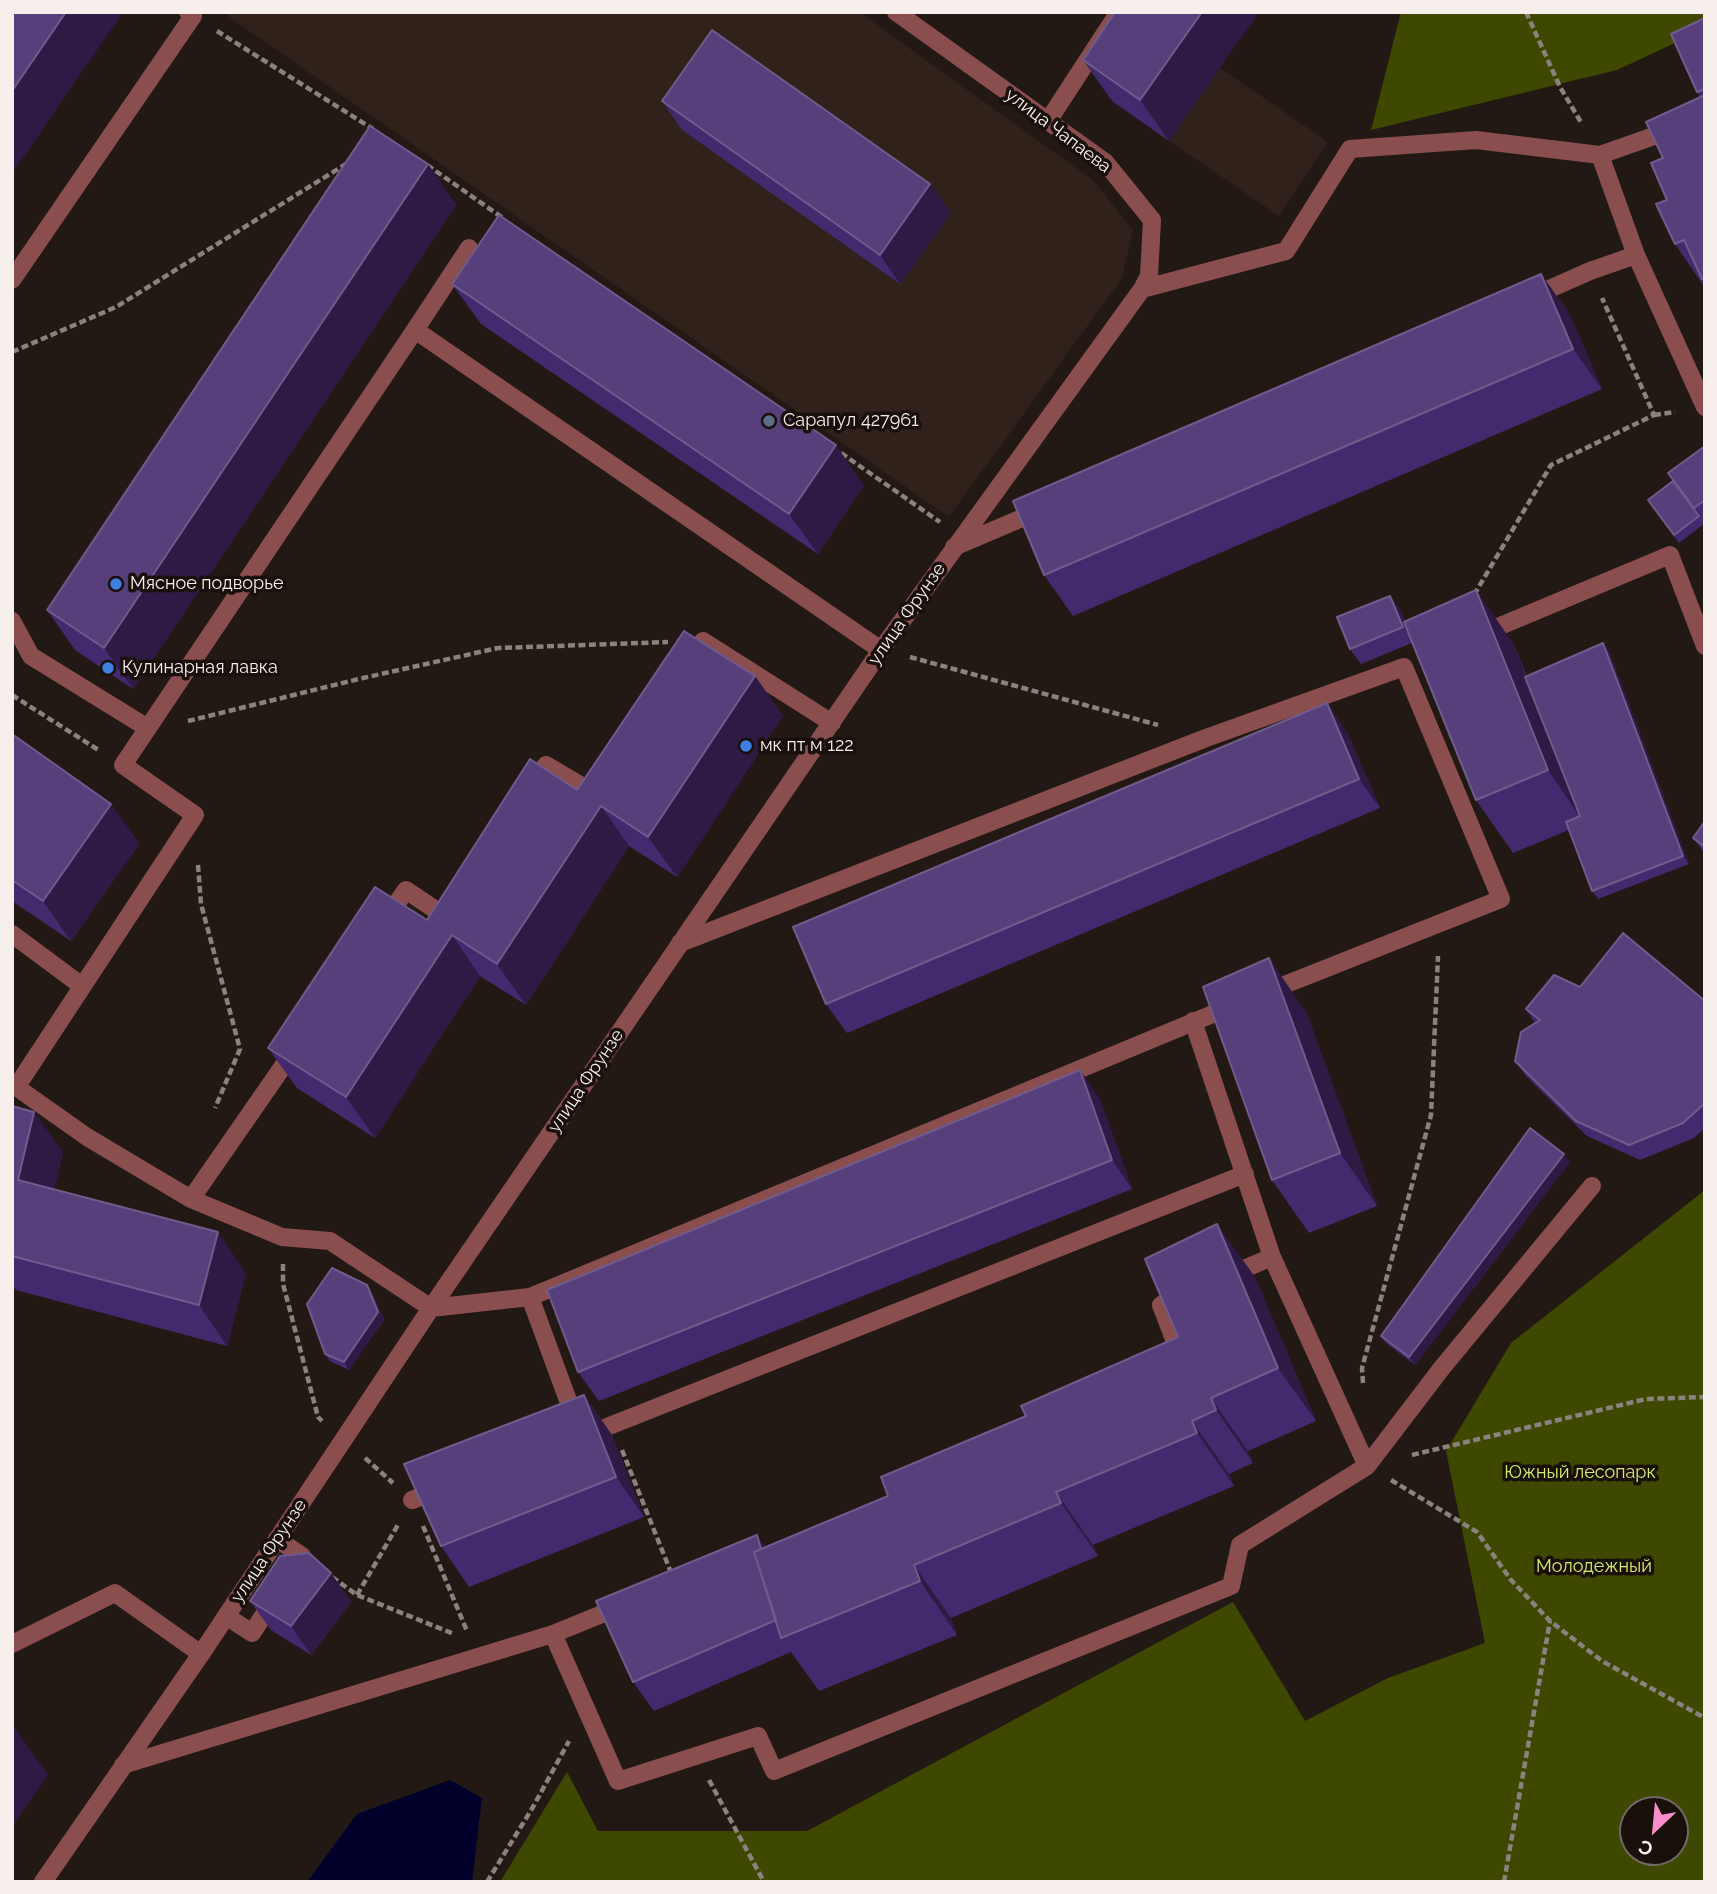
<!DOCTYPE html>
<html>
<head>
<meta charset="utf-8">
<style>
  body { margin:0 }
  #map { position:relative; width:1717px; height:1894px; overflow:hidden; background:#221915; font-family:Raleway,sans-serif }
  canvas { display:block }
  .frame { position:absolute; inset:0; border:14px solid #f6efec; pointer-events:none }
  .north { position:absolute; left:1619px; top:1796px; width:70px; height:70px; box-sizing:border-box; background:#19100c; border:2px solid #716966; border-radius:50%; rotate:206deg; font-size:19px; font-weight:700; line-height:28px; text-align:center; color:#f6efec }
  .north::after { content:''; display:block; margin:auto; width:24px; height:32px; background:#f98fca; clip-path:polygon(50% 0,100% 100%,50% 72%,0 100%) }
</style>
</head>
<body>
<div id="map">
<canvas width="1717" height="1894"></canvas>
<div class="frame"></div>
<div class="north">С</div>
</div>
<script>
const context = document.querySelector('canvas').getContext('2d');
context.lineJoin = 'round';
function paint(path, color) { context.fillStyle = color; context.fill(path, 'evenodd'); }
const toPath = rows => new Path2D(rows.map(r => 'M' + r).join(''));
function stroke(path, color, width, dash) { context.strokeStyle = color; context.lineWidth = width; context.lineCap = dash ? 'butt' : 'round'; context.setLineDash(dash || []); context.stroke(path); }
function write(font, color, halo, rows, align = 'center') {
  context.font = font + ' Raleway,sans-serif'; context.lineWidth = 7; context.setLineDash([]); context.textBaseline = 'middle'; context.strokeStyle = halo; context.fillStyle = color; for (const [text, x, y, turn = 0] of rows) {
    context.save(); context.translate(x, y); context.rotate((+turn || 0) * Math.PI / 180); context.textAlign = isNaN(turn) ? turn : align; if (halo) context.strokeText(text, 0, 0); context.fillText(text, 0, 0); context.restore();
  }
}
paint(toPath([
  [222,12,859,12,1093,180,1133,230,1122,278,949,517],
  [1220,68,1328,142,1279,216,1169,141]
]), '#30211b');
paint(toPath([
  [1401,12,1705,12,1705,29,1617,70,1371,130],
  [1705,1190,1705,1882,500,1882,567,1772,598,1831,807,1831,1233,1602,1305,1721,1388,1678,1485,1643,1446,1451,1511,1343],
  [1633,1810,1675,1810,1675,1852,1633,1852]
]), '#3e4800');
paint(toPath([
  [450,1780,482,1798,472,1882,307,1882,357,1814]
]), '#00002b');
stroke(toPath([
  [1526,12,1560,87,1582,124],
  [217,31,373,129],
  [427,165,503,218],
  [12,352,116,307,346,164],
  [1654,415,1675,412],
  [841,453,940,522],
  [1474,595,1551,465,1654,415,1602,298],
  [910,657,1158,725],
  [12,695,100,751],
  [188,721,363,678,498,648,668,642],
  [198,865,201,904,240,1049,215,1108],
  [283,1264,283,1284,318,1417,322,1421],
  [1363,1383,1362,1368,1431,1115,1438,956],
  [622,1450,672,1575],
  [1412,1455,1646,1399,1705,1397],
  [365,1458,393,1483],
  [1391,1480,1477,1532,1511,1580,1550,1621,1602,1661,1705,1718],
  [423,1526,467,1631],
  [332,1577,357,1595,454,1634],
  [357,1595,399,1523],
  [709,1780,764,1882],
  [487,1882,533,1807,569,1741],
  [1504,1882,1550,1621]
]), '#8a827e', 4.5, [7, 3.5]);
stroke(toPath([
  [1048,121,1119,12],
  [1600,155,1636,255,1705,407],
  [12,280,193,16,188,12],
  [1142,289,1286,251,1350,149,1476,140,1600,155,1705,118],
  [1529,298,1590,271,1636,255],
  [415,330,469,248],
  [954,547,1041,510],
  [12,621,31,656,146,727],
  [1481,634,1670,555,1705,646],
  [690,660,703,641,832,723],
  [532,786,546,765,597,795,599,792],
  [385,920,406,890,446,917,452,909],
  [12,934,82,986],
  [680,943,1206,738,1404,667,1501,899,1264,993],
  [12,1084,87,1137,191,1199,282,1237,330,1241,431,1308,530,1297,1232,1006],
  [17,1086,195,815,123,765,415,330,881,650],
  [191,1199,295,1049],
  [1225,1277,1272,1257],
  [530,1297,576,1422],
  [1182,1360,1161,1305,1184,1295],
  [584,1436,1245,1174],
  [1367,1466,1441,1369,1592,1186],
  [412,1500,440,1489],
  [277,1539,302,1556,292,1572],
  [226,1616,252,1633,275,1598],
  [553,1634,624,1605],
  [12,1644,115,1593,201,1654],
  [123,1765,553,1634,618,1781,758,1736,774,1771,1231,1586,1240,1545,1367,1466,1272,1257,1193,1021],
  [43,1882,201,1654,431,1308,881,650,1142,289,1149,276,1152,220,1105,162,896,12]
]), '#8a4e4f', 18);
paint(toPath([
  [1115,12,1169,141,1112,101,1083,60],
  [1705,18,1705,288,1675,244,1667,200,1663,158,1700,97,1697,92],
  [662,101,951,213,900,284,682,130],
  [428,164,456,205,133,689,75,650,47,610],
  [1541,274,1570,315,1602,389,1073,616,1044,575],
  [452,284,864,485,818,554,481,324],
  [1705,446,1705,523,1679,543,1648,500,1673,481],
  [1390,596,1401,611,1405,621,1513,643,1527,676,1609,651,1689,864,1598,899,1592,891,1569,830,1513,853,1476,800,1412,643,1361,664,1350,649],
  [755,676,783,716,677,877,629,846,526,1005,480,976,375,1138,297,1088,268,1048,427,920,577,790],
  [1347,732,1380,808,847,1033,826,1004],
  [12,734,111,804,139,844,71,941,12,901],
  [1705,821,1705,854,1693,838],
  [1580,987,1705,1001,1705,1128,1694,1138,1640,1160,1587,1136,1526,1076,1515,1061,1535,1023,1526,1009],
  [1306,1012,1377,1206,1309,1233,1272,1180],
  [1100,1099,1132,1189,599,1401,578,1372],
  [12,1106,63,1152,54,1189,246,1273,227,1346,16,1290,12,1285],
  [1570,1162,1415,1365,1386,1343,1381,1336],
  [1255,1277,1316,1421,1248,1451,1253,1463,1229,1474,1234,1486,1093,1545,1098,1556,951,1618,957,1635,819,1691,791,1652,654,1711,633,1682,765,1547,888,1496,1026,1416,1178,1337],
  [372,1293,384,1320,349,1370,330,1361,325,1354],
  [584,1395,612,1435,644,1517,469,1587,441,1546],
  [331,1573,351,1602,311,1655,271,1630,250,1601]
]), '#432a6e');
paint(toPath([
  [66,12,123,12,12,174,12,91],
  [1202,12,1259,12,1169,141,1140,100],
  [428,164,456,205,133,689,104,648],
  [930,184,951,213,900,284,880,255],
  [1541,274,1570,315,1602,389,1573,349],
  [836,445,864,485,818,554,789,514],
  [1476,590,1513,643,1585,824,1548,770],
  [1390,596,1401,611,1414,642,1403,627],
  [1603,643,1609,651,1689,864,1683,856],
  [755,676,783,716,677,877,648,837],
  [1327,703,1347,732,1380,808,1359,779],
  [111,804,139,844,71,941,43,901],
  [601,806,629,846,526,1005,497,964],
  [452,935,480,976,375,1138,346,1097],
  [1269,958,1306,1012,1377,1206,1340,1153],
  [1080,1070,1100,1099,1132,1189,1112,1160],
  [34,1112,63,1152,46,1221,18,1180],
  [1564,1154,1570,1162,1415,1365,1409,1357],
  [1217,1224,1255,1277,1316,1421,1278,1368],
  [218,1232,246,1273,227,1346,199,1305],
  [367,1285,372,1293,384,1320,349,1370,344,1362],
  [584,1395,612,1435,644,1517,616,1477],
  [1211,1398,1248,1451,1253,1463,1216,1410],
  [1192,1421,1229,1474,1234,1486,1197,1433],
  [1056,1492,1093,1545,1098,1556,1061,1503],
  [757,1535,777,1564,784,1617],
  [914,1565,951,1618,957,1635,920,1581],
  [331,1573,351,1602,311,1655,291,1626],
  [12,1724,48,1775,12,1827]
]), '#2e1a44');
const building = toPath([
  [12,12,66,12,12,91,12,12],
  [1115,12,1202,12,1140,100,1083,60,1115,12],
  [1705,18,1705,89,1697,92,1671,34,1705,18],
  [712,30,930,184,880,255,662,101,712,30],
  [1705,95,1705,278,1702,279,1684,240,1675,244,1656,204,1667,200,1651,163,1663,158,1646,122,1705,95],
  [370,126,428,164,104,648,47,610,370,126],
  [499,215,836,445,789,514,452,284,499,215],
  [1541,274,1573,349,1044,575,1013,501,1541,274],
  [1705,446,1705,500,1694,508,1668,473,1705,446],
  [1673,481,1699,516,1674,535,1648,500,1673,481],
  [1476,590,1548,770,1476,800,1404,622,1476,590],
  [1390,596,1403,627,1350,649,1337,617,1390,596],
  [684,631,755,676,648,837,601,806,497,964,452,935,346,1097,268,1048,375,887,427,920,530,759,577,790,684,631],
  [1603,643,1683,856,1592,891,1566,822,1580,816,1525,677,1603,643],
  [1327,703,1359,779,826,1004,793,927,1327,703],
  [12,734,111,804,43,901,12,880,12,734],
  [1705,821,1705,847,1693,838,1705,821],
  [1623,933,1705,1001,1705,1103,1683,1123,1629,1145,1576,1121,1515,1061,1521,1032,1540,1020,1526,1009,1554,975,1580,987,1623,933],
  [1269,958,1340,1153,1272,1180,1203,987,1269,958],
  [1080,1070,1112,1160,578,1372,547,1290,1080,1070],
  [12,1106,34,1112,18,1180,218,1232,199,1305,12,1256,12,1106],
  [1530,1128,1564,1154,1409,1357,1381,1336,1530,1128],
  [1217,1224,1278,1368,1211,1398,1216,1410,1192,1421,1197,1433,1056,1492,1061,1503,914,1565,920,1581,781,1638,754,1552,888,1496,881,1477,1026,1416,1021,1406,1178,1337,1145,1259,1217,1224],
  [332,1268,367,1285,378,1312,344,1362,325,1354,307,1304,332,1268],
  [584,1395,616,1477,441,1546,404,1464,584,1395],
  [757,1535,761,1549,754,1552,776,1620,633,1682,596,1601,757,1535],
  [309,1553,331,1573,291,1626,250,1601,280,1556,309,1553]
]);
paint(building, '#573f7b');
stroke(building, '#705b8d', 2);
for (const [x, y, r, color] of [
  [769,421,7,"#5c6f8a"],
  [116,584,7,"#3f7fe0"],
  [108,668,7,"#3f7fe0"],
  [746,746,7,"#3f7fe0"]
]) { const dot = new Path2D(); dot.arc(x, y, r, 0, 2 * Math.PI); context.fillStyle = color; context.fill(dot); stroke(dot, '#19100c', 2.5); }
write('18px', '#f6efec', '#19100c', [
  ["улица Чапаева",1058,131,37],
  ["улица Фрунзе",907,614,-55],
  ["улица Фрунзе",586,1081,-56],
  ["улица Фрунзе",269,1551,-56]
]);
write('18px', '#f6efec', '#19100c', [
  ["Сарапул 427961",783,421],
  ["Мясное подворье",130,584],
  ["Кулинарная лавка",122,668],
  ["мк пт м 122",760,746]
], 'left');
write('18px', '#d3eb70', '#19100c', [
  ["Южный лесопарк",1580,1473],
  ["Молодежный",1594,1567]
]);
</script>
</body>
</html>
